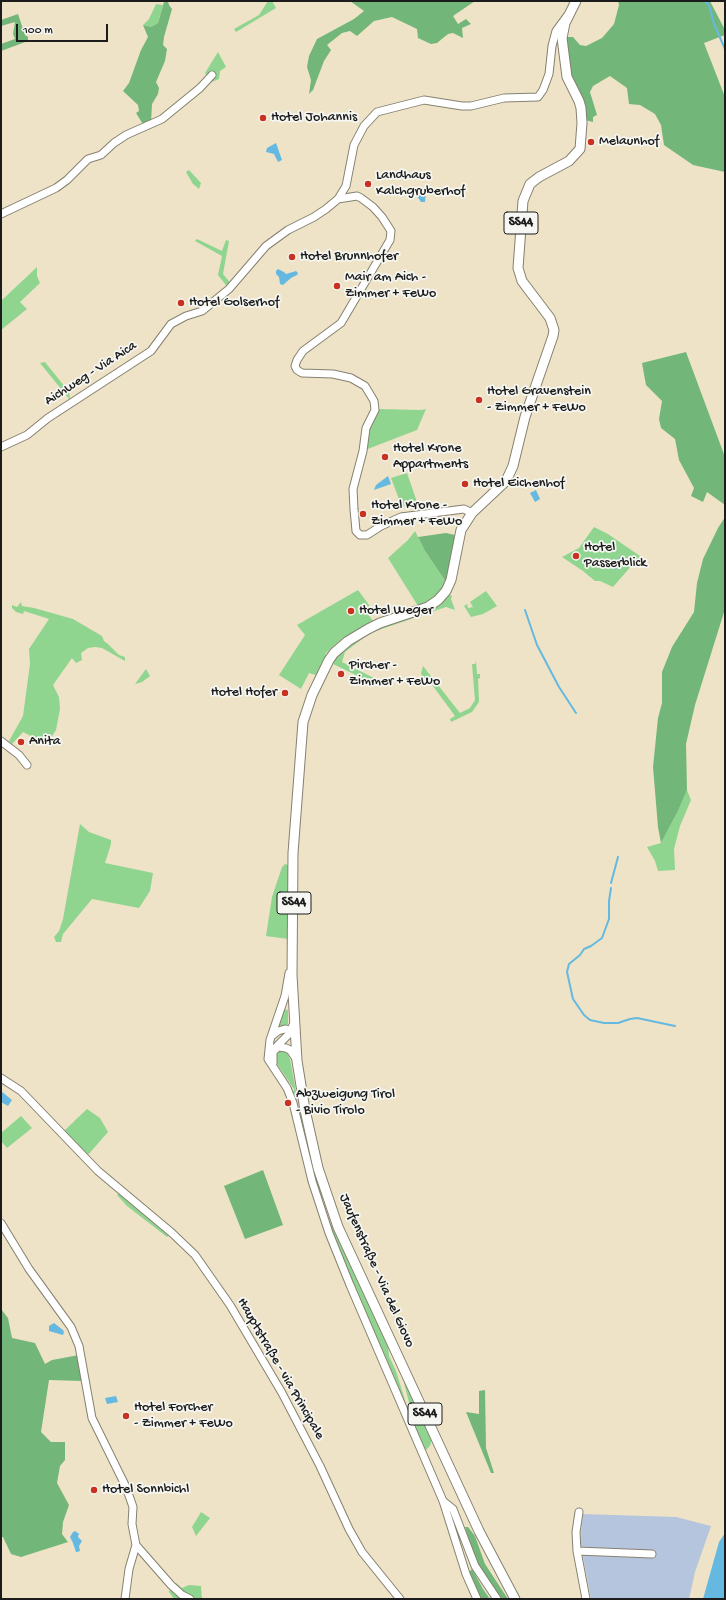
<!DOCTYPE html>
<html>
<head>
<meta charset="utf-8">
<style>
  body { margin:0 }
  #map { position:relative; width:726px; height:1600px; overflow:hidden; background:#eee3c6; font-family:"Gochi Hand",sans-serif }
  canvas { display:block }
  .frame { position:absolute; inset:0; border:2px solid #1c1c1c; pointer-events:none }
  .scale { position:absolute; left:16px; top:24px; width:92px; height:18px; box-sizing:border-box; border:2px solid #1c1c1c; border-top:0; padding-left:5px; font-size:12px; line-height:14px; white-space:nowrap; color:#1c1c1c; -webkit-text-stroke:3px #f6f6f2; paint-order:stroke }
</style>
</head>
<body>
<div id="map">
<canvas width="726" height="1600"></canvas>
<div class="frame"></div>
<div class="scale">100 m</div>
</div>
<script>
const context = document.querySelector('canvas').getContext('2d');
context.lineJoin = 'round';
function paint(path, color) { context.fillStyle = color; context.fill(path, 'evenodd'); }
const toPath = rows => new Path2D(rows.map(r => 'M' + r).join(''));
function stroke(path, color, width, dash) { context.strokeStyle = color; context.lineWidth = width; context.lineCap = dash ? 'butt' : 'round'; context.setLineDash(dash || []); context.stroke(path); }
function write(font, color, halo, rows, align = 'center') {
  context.font = font + ' "Gochi Hand",sans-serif'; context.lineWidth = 3.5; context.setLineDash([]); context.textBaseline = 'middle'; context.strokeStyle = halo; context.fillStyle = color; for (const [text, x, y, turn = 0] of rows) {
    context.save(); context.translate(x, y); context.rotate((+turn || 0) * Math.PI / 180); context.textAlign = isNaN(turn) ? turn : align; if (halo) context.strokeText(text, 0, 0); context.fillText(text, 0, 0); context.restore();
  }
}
paint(toPath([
  [583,1514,676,1517,711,1526,695,1572,689,1599,591,1599,580,1541]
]), '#b6c5de');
paint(toPath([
  [268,1,272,1,276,8,236,32,234,29,259,15],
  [156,4,163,5,158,23,151,27,143,25,149,19],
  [218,52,226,67,220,71,219,79,212,82,205,73],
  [189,170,201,183,199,189,193,184,186,172],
  [197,239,222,251,226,240,229,241,223,274,232,285,229,289,218,275,222,256,195,241],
  [37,267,37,276,40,283,20,302,27,309,1,330,1,301],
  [45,362,69,392,70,400,40,363],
  [378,409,421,410,426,409,417,430,365,450,368,430],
  [407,473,417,502,402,507,391,478],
  [594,527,608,534,640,556,613,587,600,581,595,581,583,571,562,557,579,548],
  [415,531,425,551,446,582,438,594,430,601,418,606,388,558,408,540],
  [358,590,369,605,370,611,368,614,373,621,343,638,330,649,325,654,326,655,316,675,309,673,301,689,279,675,305,635,297,625],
  [486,591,497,606,483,614,471,617,464,606,467,604,468,608,473,607,470,602],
  [448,594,452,596,451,599,455,610,446,607,370,633,345,652,342,662,376,679,370,682,333,664,335,659,346,648,362,636,375,630,435,608],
  [21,602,22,606,34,608,73,619,102,636,104,641,108,644,119,655,125,657,125,661,102,648,95,647,88,648,81,653,82,660,76,663,72,658,53,685,59,697,60,709,56,730,47,744,23,732,12,744,9,741,23,716,30,664,29,649,49,619,24,611,23,614,16,612,12,608,12,605,17,607],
  [476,661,477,674,480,674,480,678,478,679,479,702,472,712,451,722,450,719,455,716,430,682,428,683,421,674,423,666,460,713,470,708,475,700,472,664,475,664],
  [146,669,150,676,142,682,135,684],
  [687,790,691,800,680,826,674,849,675,870,658,871,655,861,647,847,661,843,678,811],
  [80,824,89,832,111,840,111,844,105,863,153,873,150,891,139,908,92,899,63,934,61,942,56,942,54,937,59,931,63,919],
  [285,864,288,865,288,939,266,936,272,897,282,867],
  [283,1009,288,1010,288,1024,287,1026,279,1026],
  [280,1050,286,1051,290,1059,297,1097,296,1100,293,1094,294,1089,275,1061,275,1054],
  [298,1108,301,1109,306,1141,323,1199,321,1199,309,1161],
  [87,1109,100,1118,108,1132,87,1156,64,1131],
  [21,1116,32,1128,7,1148,1,1141,1,1133],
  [119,1193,172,1233,167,1237,127,1206,117,1195],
  [330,1222,388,1344,389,1356,396,1371,412,1423,338,1248,329,1223],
  [402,1375,432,1439,430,1446,426,1450,423,1449,417,1434],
  [201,1512,210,1518,196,1536,192,1527],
  [176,1583,182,1588,189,1585,201,1586,202,1599,190,1599,182,1595,180,1599,174,1599,169,1592,171,1585]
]), '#8fd58f');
paint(toPath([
  [350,1,475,1,453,16,458,24,466,19,471,24,462,28,463,38,453,33,448,34,437,43,431,44,418,38,417,29,392,17,374,21,357,36,350,31,342,33,327,45,331,50,324,61,313,90,309,94,311,80,307,67,309,56,317,39,354,19,364,11],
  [618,1,710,1,725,30,725,35,704,43,725,97,725,172,693,165,664,145,661,125,655,114,640,105,629,104,627,88,610,76,593,86,590,92,597,115,593,117,593,122,585,120,570,86,565,37,573,37,580,45,586,46,602,38,614,24,619,5],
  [164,2,168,2,169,5,172,9,164,37,163,45,167,49,165,61,156,82,159,88,158,94,152,104,151,123,144,126,136,113,139,111,138,105,123,91,129,83,141,50,148,37,143,25,151,27,158,23],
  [18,14,25,35,28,37,28,41,1,51,1,44,15,39,13,34,15,22,1,26,1,20],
  [686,352,725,457,725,505,707,492,703,502,691,496,694,488,679,460,675,439,661,428,659,419,662,401,646,385,642,363],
  [725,517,725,609,695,705,686,744,687,790,678,811,661,843,658,827,653,767,658,718,662,703,662,672,672,647,694,612,697,583,703,559,718,528],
  [446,533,455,535,446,582,425,551,418,537],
  [263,1170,283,1225,245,1239,224,1186],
  [1,1309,8,1318,12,1338,35,1343,45,1364,52,1360,79,1355,83,1381,49,1380,41,1432,51,1442,65,1442,65,1460,60,1466,57,1483,69,1505,63,1522,62,1534,68,1542,21,1557,11,1554,3,1537,1,1537],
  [485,1390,486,1448,494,1473,491,1473,466,1412,479,1414,479,1391],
  [465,1527,468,1527,475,1536,485,1564,508,1599,499,1599,478,1568],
  [472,1569,483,1589,490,1599,481,1599,469,1572]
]), '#73b67a');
paint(toPath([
  [276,143,282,160,278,162,274,154,266,152,267,148],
  [419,190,426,192,425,202,421,202,417,196],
  [278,269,284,272,286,274,296,271,298,273,297,275,291,278,283,285,280,284,279,277,276,274,276,271],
  [388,476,391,484,374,490,376,485],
  [536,490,540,499,535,502,530,493],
  [621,556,625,561,615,570,611,565],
  [1,1091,12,1100,8,1106,1,1102],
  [54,1323,63,1330,64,1332,63,1335,49,1331,49,1326],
  [116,1396,118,1402,107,1404,105,1398],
  [76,1531,77,1533,79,1533,78,1537,82,1541,79,1546,80,1551,77,1552,76,1552,73,1543,70,1537,73,1532],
  [725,1533,725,1599,703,1599,719,1542]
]), '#65b9e1');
stroke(toPath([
  [704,1,709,5,714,24,725,49],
  [525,610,537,645,559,687,576,713],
  [611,883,618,857],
  [611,888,609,901,609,919,602,938,591,946,584,949,580,955,569,964,567,972,573,999,584,1015,590,1020,604,1023,618,1023,630,1019,637,1018,675,1026]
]), '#65b9e1', 2);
const minor = toPath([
  [338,199,357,196,361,198,373,207,382,217,391,231,390,240,341,323,303,351,297,360,295,366,297,370,302,373,333,374,351,378,365,386,374,401,375,410,366,428,363,451,353,489,354,509,356,531,360,535,367,535,381,526,401,517,464,509,472,513],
  [1,214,56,188,67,180,88,159,101,155,114,143,126,135,162,119,200,88,212,75],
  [1,447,27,435,48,418,151,351,171,324,186,316,202,311,229,289,266,246,288,230,314,217,326,209,338,199,346,186,354,145,364,126,377,112,424,100,462,106,471,106,504,98,538,97,543,90,549,74,552,46,556,31,567,16],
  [1,741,19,755,27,765],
  [289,973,285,996,270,1040,268,1059,287,1088,293,1103,312,1181,329,1233,350,1285,443,1501,466,1574,477,1599],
  [273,1035,278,1031,285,1029,289,1030,294,1035],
  [275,1050,278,1047,286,1048,290,1050,297,1060],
  [273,1063,273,1051,277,1046,289,1034,294,1023],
  [1,1078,21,1091,98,1171,172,1233,195,1255,230,1305,282,1393,320,1466,349,1529,362,1552,400,1599],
  [1,1223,29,1269,71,1327,79,1346,92,1418,126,1487,133,1507,132,1524,136,1545,171,1585,182,1595,190,1599],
  [443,1501,453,1509,475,1566,497,1599],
  [577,1551,576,1532,579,1512],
  [125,1599,129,1569,136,1545],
  [586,1599,577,1551,652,1554]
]);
const major = toPath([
  [515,1599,479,1531,338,1227,318,1168,305,1110,297,1061,292,975,293,853,303,722,312,695,329,660,334,653,348,641,368,629,380,623,428,607,438,600,446,591,451,580,461,530,472,513,506,481,513,466,525,417,553,336,554,330,550,318,522,281,518,268,523,201,530,184,539,177,569,161,580,149,582,123,581,108,579,101,567,77,562,38,565,23,576,1]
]);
stroke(minor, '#858071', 9);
stroke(major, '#858071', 11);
stroke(minor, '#fff', 7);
stroke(major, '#fff', 9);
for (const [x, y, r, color] of [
  [263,118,4,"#c8321e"],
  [591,142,4,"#c8321e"],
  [368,184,4,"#c8321e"],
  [292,257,4,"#c8321e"],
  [337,286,4,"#c8321e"],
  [181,303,4,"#c8321e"],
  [479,400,4,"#c8321e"],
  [385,457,4,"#c8321e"],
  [465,484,4,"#c8321e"],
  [363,514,4,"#c8321e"],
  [576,556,4,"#c8321e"],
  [351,611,4,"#c8321e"],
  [341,674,4,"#c8321e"],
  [285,693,4,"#c8321e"],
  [21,742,4,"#c8321e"],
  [288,1103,4,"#c8321e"],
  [126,1416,4,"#c8321e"],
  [94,1490,4,"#c8321e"]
]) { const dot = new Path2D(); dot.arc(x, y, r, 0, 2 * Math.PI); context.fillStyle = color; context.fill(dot); stroke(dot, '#f6f6f2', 1.5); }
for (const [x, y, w] of [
  [521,223,34],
  [294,903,34],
  [425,1414,34]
]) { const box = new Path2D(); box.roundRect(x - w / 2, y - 11, w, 22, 3); context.fillStyle = '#f6f6f2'; context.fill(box); stroke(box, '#1c1c1c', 1); }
write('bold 13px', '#1c1c1c', null, [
  ["SS44",521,223],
  ["SS44",294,903],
  ["SS44",425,1414]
]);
write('14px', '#1c1c1c', '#f6f6f2', [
  ["Hotel Johannis",271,118],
  ["Melaunhof",599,142],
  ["Landhaus",376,176],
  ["Kalchgruberhof",376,192],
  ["Hotel Brunnhofer",300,257],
  ["Mair am Aich -",345,278],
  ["Zimmer + FeWo",345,294],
  ["Hotel Golserhof",189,303],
  ["Hotel Gravenstein",487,392],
  ["- Zimmer + FeWo",487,408],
  ["Hotel Krone",393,449],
  ["Appartments",393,465],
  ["Hotel Eichenhof",473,484],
  ["Hotel Krone -",371,506],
  ["Zimmer + FeWo",371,522],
  ["Hotel",584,548],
  ["Passerblick",584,564],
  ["Hotel Weger",359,611],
  ["Pircher -",349,666],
  ["Zimmer + FeWo",349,682],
  ["Hotel Hofer",277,693,"right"],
  ["Anita",29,742],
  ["Abzweigung Tirol",296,1095],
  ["- Bivio Tirolo",296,1111],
  ["Hotel Forcher",134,1408],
  ["- Zimmer + FeWo",134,1424],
  ["Hotel Sonnbichl",102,1490]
], 'left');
write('14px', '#1c1c1c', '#f6f6f2', [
  ["Aichweg - Via Aica",91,374,-33],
  ["Jaufenstraße - Via del Giovo",376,1271,66],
  ["Hauptstraße - via Principale",280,1369,60]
]);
</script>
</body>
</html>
